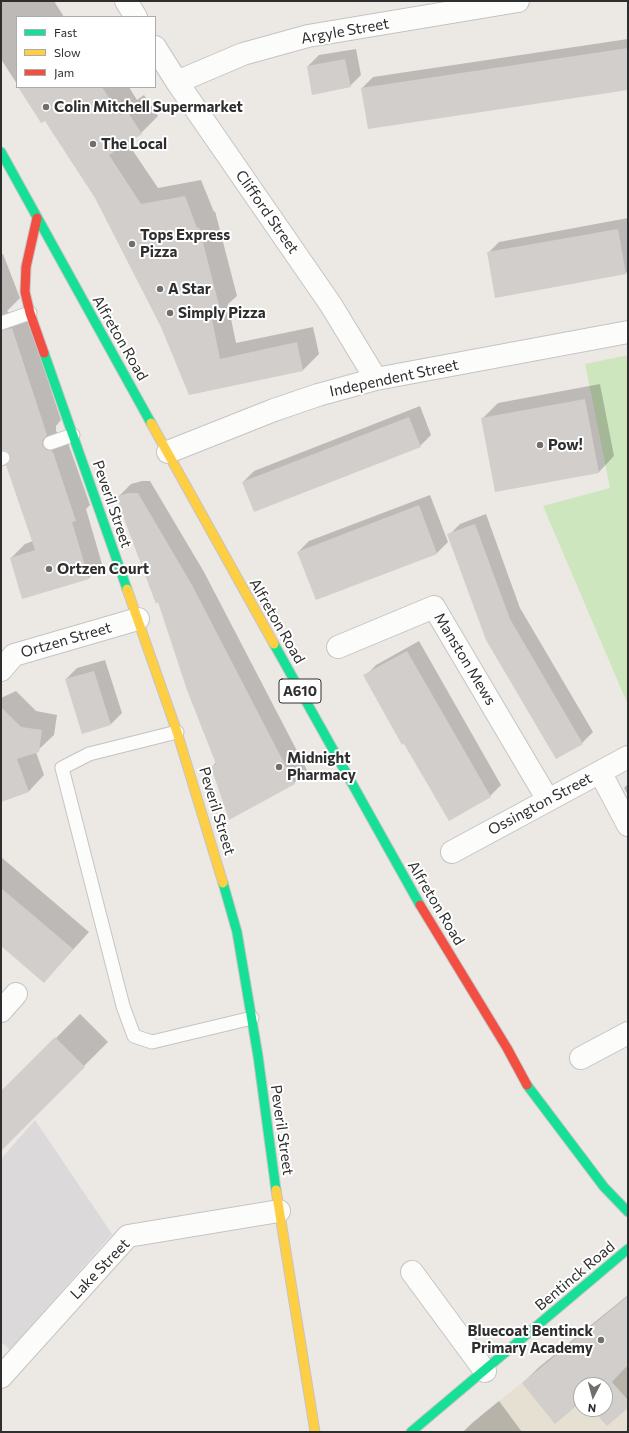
<!DOCTYPE html>
<html>
<head>
<meta charset="utf-8">
<style>
  body { margin:0 }
  #map { position:relative; width:629px; height:1433px; overflow:hidden; background:#ece8e4; font-family:Commissioner,sans-serif }
  canvas { display:block }
  .frame { position:absolute; inset:0; border:2px solid #2e2e2e; pointer-events:none }
  .legend { position:absolute; left:16px; top:16px; width:140px; height:72px; box-sizing:border-box; background:#fff; border:1px solid #ababab; margin:0; padding:5px 7px; list-style:none; font-size:12px; color:#2e2e2e }
  .legend li { display:flex; align-items:center; gap:8px; height:20px }
  .legend b { width:20px; border:1px solid #ababab }
  .north { position:absolute; left:573px; top:1377px; width:40px; height:40px; box-sizing:border-box; background:#fff; border:1px solid #ababab; border-radius:50%; rotate:186deg; font-size:11px; font-weight:700; line-height:16px; text-align:center; color:#2e2e2e }
  .north::after { content:''; display:block; margin:auto; width:14px; height:18px; background:#706f6e; clip-path:polygon(50% 0,100% 100%,50% 72%,0 100%) }
</style>
</head>
<body>
<div id="map">
<canvas width="629" height="1433"></canvas>
<div class="frame"></div>
<ul class="legend">
<li><b style="height:5px;background:#16e098"></b>Fast</li>
<li><b style="height:5px;background:#ffcf43"></b>Slow</li>
<li><b style="height:5px;background:#f24e42"></b>Jam</li>
</ul>
<div class="north">N</div>
</div>
<script>
const context = document.querySelector('canvas').getContext('2d');
context.lineJoin = 'round';
function paint(path, color) { context.fillStyle = color; context.fill(path, 'evenodd'); }
const toPath = rows => new Path2D(rows.map(r => 'M' + r).join(''));
function stroke(path, color, width, dash) { context.strokeStyle = color; context.lineWidth = width; context.lineCap = dash ? 'butt' : 'round'; context.setLineDash(dash || []); context.stroke(path); }
function write(font, color, halo, rows, align = 'center') {
  context.font = font + ' Commissioner,sans-serif'; context.lineWidth = 4; context.setLineDash([]); context.textBaseline = 'middle'; context.strokeStyle = halo; context.fillStyle = color; for (const [text, x, y, turn = 0] of rows) {
    context.save(); context.translate(x, y); context.rotate((+turn || 0) * Math.PI / 180); context.textAlign = isNaN(turn) ? turn : align; if (halo) context.strokeText(text, 0, 0); context.fillText(text, 0, 0); context.restore();
  }
}
paint(toPath([
  [35,1120,112,1234,10,1350,1,1342,1,1159]
]), '#dcd9db');
paint(toPath([
  [628,1296,628,1432,462,1432,487,1411],
  [581,1385,605,1385,605,1409,581,1409]
]), '#e6e0d3');
paint(toPath([
  [628,355,628,705,543,506,610,488,585,364]
]), '#cee6be');
paint(toPath([
  [1,1,54,1,64,17,17,17,17,84,1,59],
  [628,39,628,89,362,88,373,77],
  [356,49,361,75,350,86,308,66,319,55],
  [19,87,129,87,137,100,144,95,158,116,141,133,127,142,158,188,201,180,214,212,215,211,237,296,228,304,236,343,313,327,319,354,303,370,189,394,162,327,96,197,46,119],
  [628,218,628,271,625,274,488,253,499,242],
  [3,254,20,298,7,311,14,317,26,314,61,420,56,426,56,431,59,435,66,437,90,505,86,509,102,564,88,579,11,558,25,544,33,541,11,462,11,454,4,449,1,450,1,255],
  [600,384,614,456,599,472,482,419,498,403],
  [420,406,431,435,420,446,243,482,254,471],
  [142,481,150,481,204,572,307,770,294,783,212,767,216,762,159,601,119,496,131,484],
  [430,495,448,542,437,553,316,599,298,552,309,541],
  [486,514,520,608,593,732,582,743,556,758,449,535,460,524],
  [419,641,501,785,490,796,365,676,376,665],
  [105,660,122,713,111,724,66,679,77,668],
  [16,691,36,711,57,715,54,735,36,752,44,775,29,791,5,800,1,790,1,698],
  [628,784,628,795,624,788],
  [1,857,89,932,44,982,1,945],
  [80,1014,108,1042,1,1149,1,1093],
  [628,1295,628,1407,607,1424,593,1409,605,1409,605,1385,581,1385,581,1400,523,1383,538,1368],
  [499,1401,522,1432,463,1432,472,1423]
]), '#0003');
paint(toPath([
  [628,48,628,90,368,129,361,88],
  [345,59,351,87,312,95,307,66],
  [18,87,102,87,120,115,127,111,142,134,109,155,141,204,185,196,197,228,199,227,221,313,211,315,220,359,297,342,303,371,189,395,161,327,95,198,45,121,41,123],
  [618,229,626,274,495,298,487,252],
  [12,328,47,435,42,441,42,445,45,449,52,451,54,455,76,521,72,522,89,579,22,599,10,558,35,550,6,465,10,462,10,455,7,451,1,450,1,331],
  [585,399,599,473,495,492,481,418],
  [409,417,421,447,254,512,242,482],
  [129,493,138,493,192,585,295,784,229,820,211,767,216,764,187,690,158,602,156,604,120,508,118,496],
  [419,505,437,554,316,600,297,552],
  [475,524,510,619,583,744,556,759,486,640,447,534],
  [407,651,491,797,449,821,404,744,402,745,363,675],
  [94,671,111,725,82,734,65,679],
  [1,707,21,727,42,730,39,752,17,759,29,792,1,802],
  [1,888,73,949,44,983,1,946],
  [55,1037,85,1067,1,1151,1,1091],
  [628,1296,628,1365,612,1382,628,1400,628,1408,607,1426,592,1409,605,1409,605,1385,581,1385,581,1402,555,1424,522,1383]
]), '#d1cecb');
const lane = toPath([
  [1,323,30,313],
  [50,443,73,435],
  [1,459,3,458],
  [177,732,89,754,62,768,123,1006,134,1036,152,1042,252,1018]
]);
const street = toPath([
  [126,1,136,17],
  [155,47,177,82,331,305,376,379],
  [177,82,243,54,308,36,518,1],
  [168,452,274,410,318,395,376,379,628,332],
  [338,647,434,607,548,800],
  [1,670,14,655,138,619],
  [600,772,628,825],
  [452,852,628,757],
  [1,1011,16,994],
  [581,1058,628,1033],
  [412,1272,485,1371],
  [1,1377,128,1236,279,1211]
]);
const fast = toPath([
  [1,152,151,423],
  [44,353,127,589],
  [274,644,420,905],
  [223,883,237,932,258,1056,276,1190],
  [527,1085,604,1187,628,1212],
  [411,1432,628,1249]
]);
const slow = toPath([
  [151,423,274,644],
  [127,589,177,732,223,883],
  [276,1190,315,1432]
]);
const jam = toPath([
  [37,218,26,267,25,292,30,313,44,353],
  [420,905,507,1048,527,1085]
]);
stroke(lane, '#c5c4c5', 15);
stroke(street, '#c5c4c5', 24);
stroke(fast, '#c5c4c5', 11);
stroke(slow, '#c5c4c5', 11);
stroke(jam, '#c5c4c5', 11);
stroke(lane, '#fcfcfb', 13);
stroke(street, '#fcfcfb', 22);
stroke(fast, '#16e098', 9);
stroke(slow, '#ffcf43', 9);
stroke(jam, '#f24e42', 9);
for (const [x, y, r, color] of [
  [46,107,4,"#706f6e"],
  [93,144,4,"#706f6e"],
  [132,244,4,"#706f6e"],
  [160,289,4,"#706f6e"],
  [170,313,4,"#706f6e"],
  [540,445,4,"#706f6e"],
  [49,569,4,"#706f6e"],
  [279,767,4,"#706f6e"],
  [601,1340,4,"#706f6e"]
]) { const dot = new Path2D(); dot.arc(x, y, r, 0, 2 * Math.PI); context.fillStyle = color; context.fill(dot); stroke(dot, '#fff', 1.5); }
for (const [x, y, w] of [
  [300,691,42]
]) { const box = new Path2D(); box.roundRect(x - w / 2, y - 12, w, 24, 3); context.fillStyle = '#fff'; context.fill(box); stroke(box, '#2e2e2e', 1); }
write('bold 14px', '#2e2e2e', null, [
  ["A610",300,691]
]);
write('15px', '#2e2e2e', '#fff', [
  ["Argyle Street",345,31,-10],
  ["Clifford Street",267,212,55],
  ["Alfreton Road",120,338,60],
  ["Independent Street",394,378,-12],
  ["Peveril Street",112,504,71],
  ["Alfreton Road",277,621,60],
  ["Ortzen Street",66,640,-16],
  ["Manston Mews",465,659,59],
  ["Ossington Street",540,804,-28],
  ["Peveril Street",217,811,73],
  ["Alfreton Road",436,903,59],
  ["Peveril Street",282,1130,82],
  ["Lake Street",100,1269,-46],
  ["Bentinck Road",575,1276,-40]
]);
write('bold 15px', '#2e2e2e', '#fff', [
  ["Colin Mitchell Supermarket",54,107],
  ["The Local",101,144],
  ["Tops Express",140,235],
  ["Pizza",140,252],
  ["A Star",168,289],
  ["Simply Pizza",178,313],
  ["Pow!",548,445],
  ["Ortzen Court",57,569],
  ["Midnight",287,758],
  ["Pharmacy",287,775],
  ["Bluecoat Bentinck",593,1331,"right"],
  ["Primary Academy",593,1348,"right"]
], 'left');
</script>
</body>
</html>
